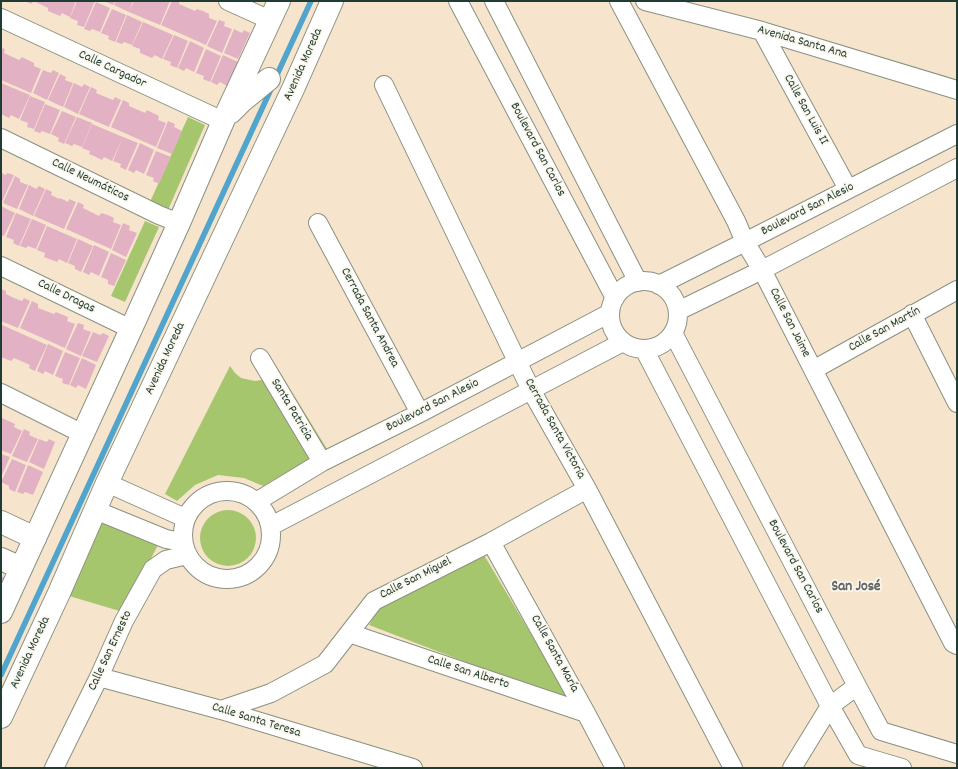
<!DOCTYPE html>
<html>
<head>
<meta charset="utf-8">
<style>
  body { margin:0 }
  #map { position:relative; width:958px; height:769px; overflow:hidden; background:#f6e5cc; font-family:Dekko,sans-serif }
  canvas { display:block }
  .frame { position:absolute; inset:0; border:2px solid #1f3d34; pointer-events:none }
</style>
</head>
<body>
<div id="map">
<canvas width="958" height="769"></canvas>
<div class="frame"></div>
</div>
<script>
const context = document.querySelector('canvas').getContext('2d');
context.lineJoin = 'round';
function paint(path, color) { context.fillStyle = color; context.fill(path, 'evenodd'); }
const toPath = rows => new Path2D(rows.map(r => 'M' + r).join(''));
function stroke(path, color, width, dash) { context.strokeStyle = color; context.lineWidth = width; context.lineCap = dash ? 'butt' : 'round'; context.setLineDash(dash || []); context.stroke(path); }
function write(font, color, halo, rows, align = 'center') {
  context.font = font + ' Dekko,sans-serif'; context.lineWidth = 3.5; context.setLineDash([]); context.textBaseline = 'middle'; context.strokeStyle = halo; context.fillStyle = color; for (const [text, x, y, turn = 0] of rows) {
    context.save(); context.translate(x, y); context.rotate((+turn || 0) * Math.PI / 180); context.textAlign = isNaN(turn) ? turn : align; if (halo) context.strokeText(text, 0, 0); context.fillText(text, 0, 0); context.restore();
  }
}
paint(toPath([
  [188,117,205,125,168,210,150,202],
  [145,221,159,227,125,302,111,296],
  [230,366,235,373,241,378,255,381,268,379,278,369,327,449,263,486,244,478,218,475,195,485,177,501,165,494],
  [95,510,158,545,123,612,59,593],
  '200 538a28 28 0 1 1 56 0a28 28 0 1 1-56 0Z',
  [484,555,572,703,369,625,381,605]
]), '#a6c66e');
stroke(toPath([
  [275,79,311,1],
  [1,675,272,87]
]), '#51a5cd', 5.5);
paint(toPath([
  [25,1,76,1,70,17,62,13,60,16,48,11,48,8,34,1,31,4],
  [77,1,95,1,84,27,77,25,78,21,70,18],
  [104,1,115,1,113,5],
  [116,1,133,1,129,12,114,5],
  [134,1,170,1,160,25,129,12],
  [172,1,179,1,179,4,195,11,197,9,203,11,209,14,209,18,217,21,206,45,161,25],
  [96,2,110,8,100,32,92,29,90,31,84,29],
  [112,9,126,15,115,42,108,39,109,36,101,33],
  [127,15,142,22,132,45,124,42,122,44,116,42],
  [219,20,225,22,224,26,232,29,222,53,207,46],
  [143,22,173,35,162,59,155,55,152,58,140,53,140,49,132,46],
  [234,29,242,33,244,30,250,33,238,59,224,53],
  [174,35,188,41,177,68,170,65,171,62,163,59],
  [190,41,204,48,194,72,186,68,184,71,178,68],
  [1,48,5,49,4,53,19,60,22,57,34,63,34,66,41,69,31,93,1,80],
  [206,49,221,56,210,82,203,79,204,76,196,73],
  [223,55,238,62,227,86,220,82,217,85,211,82],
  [43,70,51,73,53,70,59,73,47,100,33,93],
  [60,74,66,77,65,80,73,83,63,107,48,100],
  [1,83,30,95,19,119,11,115,9,118,1,114],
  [74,83,82,87,84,84,90,87,78,114,64,107],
  [91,87,97,90,96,93,113,100,115,97,121,100,109,127,79,114],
  [30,96,45,102,34,129,27,127,28,123,20,120],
  [123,100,129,103,129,106,145,113,147,110,159,116,158,120,166,123,156,147,111,127],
  [45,104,60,110,50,134,42,131,40,133,34,131],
  [62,111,76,117,64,144,58,141,59,138,51,134],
  [77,117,92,123,82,147,74,144,72,146,65,143],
  [168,121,175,124,174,127,182,131,172,154,157,148],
  [92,124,123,137,112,161,104,157,102,160,96,157,89,154,90,151,82,148],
  [123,137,138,143,126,170,120,167,121,164,113,161],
  [140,143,154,150,144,174,136,170,134,173,128,170],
  [156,151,171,157,159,184,153,181,154,178,146,175],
  [1,173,6,175,7,173,14,175,1,204],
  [15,176,20,179,20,182,28,185,17,209,3,203],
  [29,185,36,189,39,186,45,189,33,216,19,209],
  [46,189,52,192,51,195,59,199,60,198,68,202,69,199,76,202,64,229,34,216],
  [78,202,84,205,83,208,99,216,101,213,108,215,114,218,113,222,121,225,111,249,66,229],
  [1,206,15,213,4,236,1,235],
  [16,213,31,219,19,246,13,243,14,240,6,237],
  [32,219,46,225,36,249,28,246,26,248,20,246],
  [123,223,130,226,129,230,137,233,126,257,112,250],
  [47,226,77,239,67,263,59,259,57,262,44,257,45,253,37,250],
  [78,239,93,246,81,272,75,269,75,266,68,263],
  [94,245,109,252,99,276,91,272,89,275,83,272],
  [111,253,126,260,114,286,108,284,108,280,101,277],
  [1,289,6,291,6,294,14,298,22,301,24,298,30,301,18,328,1,321],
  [32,301,38,304,38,308,54,314,56,312,68,317,67,321,75,324,65,348,20,328],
  [78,323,84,325,83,329,91,332,81,356,66,349],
  [2,325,47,345,35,371,29,368,30,365,21,361,14,358,11,361,1,357],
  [93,332,100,335,103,333,109,336,97,362,82,356],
  [48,344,63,351,53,375,45,371,43,374,37,371],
  [65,352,80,358,69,385,62,383,63,379,55,376],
  [82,358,96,365,86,389,78,385,76,388,70,385],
  [2,418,15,424,14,427,22,431,11,454,1,450,1,420],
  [24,429,30,432,29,435,38,439,27,462,12,456],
  [39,439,47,442,49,439,55,442,44,469,29,462],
  [1,454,10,457,1,477],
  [12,459,26,465,15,492,9,489,9,486,1,482],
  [28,465,43,472,33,495,25,492,23,494,17,492],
  [1,576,11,581,1,595]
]), '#e2b1c4');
const minor = toPath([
  [228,1,270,20],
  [458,1,615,298],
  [494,1,638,282],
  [619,1,736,221,745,242,762,270,953,643,957,645],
  [645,1,762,31,957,90],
  [1,18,223,121],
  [762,31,848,189],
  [384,85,531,390,587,489,733,768],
  [1,138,159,215,179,223],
  [318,223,420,413],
  [1,266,131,329],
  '610 315a34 34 0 1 1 68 0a34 34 0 1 1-68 0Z',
  [659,285,745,242,957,134],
  [678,311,762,270,957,168],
  [912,314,957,403],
  [673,333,857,686,881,731,957,754],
  [644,349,830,706,858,755,902,768],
  [260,358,322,462],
  [813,370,957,290],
  [1,393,83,434],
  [107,483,185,518],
  '183 535a44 44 0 1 1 88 0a44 44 0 1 1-88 0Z',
  [256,502,322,462,420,413,610,313],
  [95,510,166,539,182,542],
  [271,526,623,342],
  [491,542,586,713,615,768],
  [349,633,586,713],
  [99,677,221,710,413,768],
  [221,710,271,693,325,664,374,601,491,542,587,489],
  [54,768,99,677,124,621,153,569,166,560,187,555],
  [792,768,830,706,857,686]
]);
const tertiary = toPath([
  [1,522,35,538],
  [1,559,21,568]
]);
const secondary = toPath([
  [231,112,242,101,269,79],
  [1,612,131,329,179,223,224,119,279,1],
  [1,717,59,593,107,483,293,89,332,1]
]);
stroke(minor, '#8a9180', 20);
stroke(tertiary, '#8a9180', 24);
stroke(secondary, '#8a9180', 24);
stroke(minor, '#fff', 18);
stroke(tertiary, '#fff', 22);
stroke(secondary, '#fff', 22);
write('13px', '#1f3d34', '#fbf7ec', [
  ["Avenida Santa Ana",802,43,16],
  ["Avenida Moreda",304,65,-66],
  ["Calle Cargador",112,70,25],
  ["Calle San Luis II",805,110,61],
  ["Boulevard San Carlos",537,150,62],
  ["Calle Neumáticos",90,181,26],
  ["Boulevard San Alesio",808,210,-27],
  ["Calle Dragas",66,297,26],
  ["Cerrada Santa Andrea",369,318,62],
  ["Calle San Jaime",789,323,63],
  ["Calle San Martín",885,330,-29],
  ["Avenida Moreda",166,359,-65],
  ["Boulevard San Alesio",433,406,-27],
  ["Santa Patricia",291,410,59],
  ["Cerrada Santa Victoria",554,429,61],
  ["Boulevard San Carlos",795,567,62],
  ["Calle San Miguel",416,579,-27],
  ["Calle San Ernesto",111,651,-65],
  ["Avenida Moreda",31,653,-65],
  ["Calle Santa María",554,654,61],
  ["Calle San Alberto",468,673,18],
  ["Calle Santa Teresa",256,721,17]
]);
write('bold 15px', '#636666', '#fbf7ec', [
  ["San José",856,588]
]);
</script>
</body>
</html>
